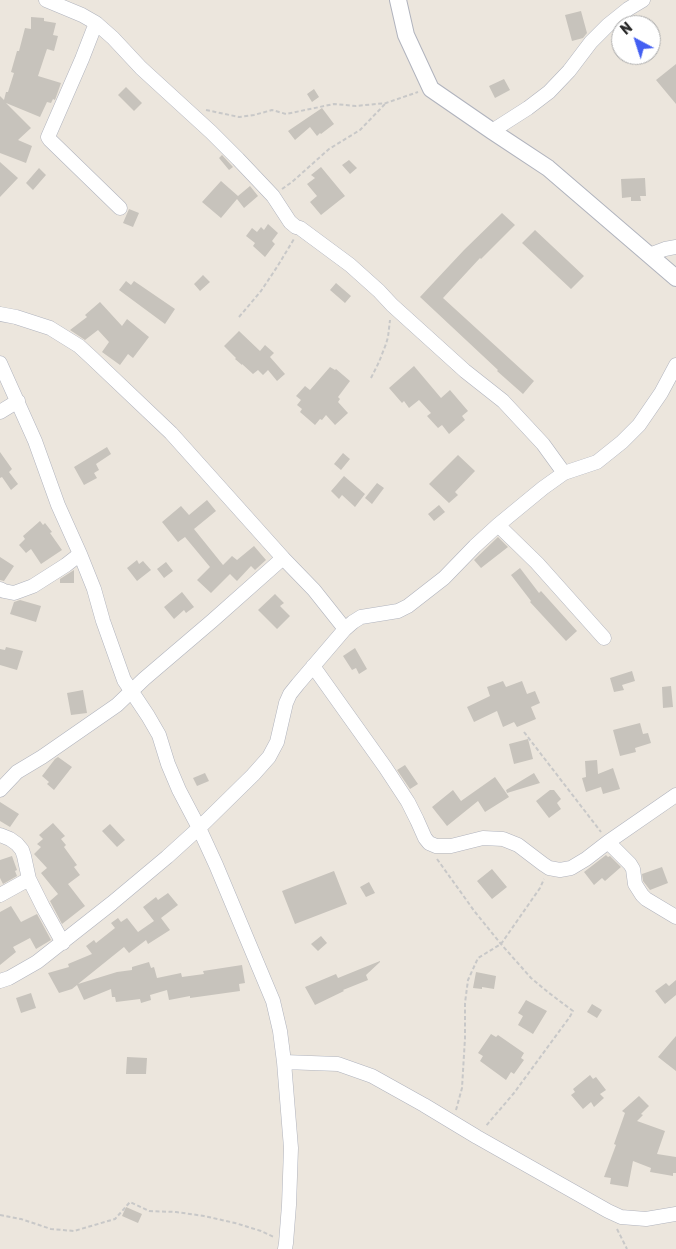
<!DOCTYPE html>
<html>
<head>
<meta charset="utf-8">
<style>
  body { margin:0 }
  #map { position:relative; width:676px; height:1249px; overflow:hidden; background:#ece6dd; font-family:Rubik,sans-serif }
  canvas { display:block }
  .north { position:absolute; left:611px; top:15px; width:50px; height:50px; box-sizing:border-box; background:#fff; border:1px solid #aaa; border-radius:50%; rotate:320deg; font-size:14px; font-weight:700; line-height:20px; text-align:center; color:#2a2a2a }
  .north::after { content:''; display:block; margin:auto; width:18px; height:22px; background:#435ff2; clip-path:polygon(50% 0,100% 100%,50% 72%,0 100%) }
</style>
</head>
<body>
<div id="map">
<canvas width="676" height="1249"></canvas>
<div class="north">N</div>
</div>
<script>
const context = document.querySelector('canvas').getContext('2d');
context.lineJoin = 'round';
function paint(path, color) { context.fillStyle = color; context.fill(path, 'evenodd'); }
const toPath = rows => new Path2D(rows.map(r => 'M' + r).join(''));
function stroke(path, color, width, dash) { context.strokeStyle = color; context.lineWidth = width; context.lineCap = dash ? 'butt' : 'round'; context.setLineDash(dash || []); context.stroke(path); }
paint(toPath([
  [581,11,587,33,583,38,572,41,565,15],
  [31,17,44,18,44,21,56,23,53,35,58,36,54,51,47,49,38,76,61,83,55,100,53,99,51,103,47,102,40,117,6,103,31,128,18,140,32,146,26,163,0,153,0,96,4,100,6,92,8,92,14,73,11,72,17,51,19,51,25,28,31,29],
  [676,64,676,104,656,80],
  [504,79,510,90,495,98,489,86],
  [126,87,142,103,134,111,118,95],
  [314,89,319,97,312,102,307,94],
  [322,108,334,124,321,134,320,133,317,136,310,127,295,140,288,131],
  [222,155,233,167,229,170,219,158],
  [349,160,357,168,350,174,342,165],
  [0,162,18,178,0,197],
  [321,167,345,196,321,215,310,202,317,196,307,184,315,178,311,175],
  [39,168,46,175,33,190,26,183],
  [645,178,646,196,640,196,641,201,631,201,631,197,622,198,621,179],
  [221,181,238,196,250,186,258,196,244,208,237,199,221,218,202,202],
  [129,209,139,213,133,227,123,223],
  [502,213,515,225,481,259,480,258,443,298,534,381,523,394,497,371,498,370,420,297,464,250],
  [268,224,278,233,272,241,275,244,265,257,253,246,255,243,246,236,252,228,257,232,261,227,264,230],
  [535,230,584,276,571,289,522,243],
  [203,275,210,282,200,291,194,284],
  [126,281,131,285,134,281,175,309,165,324,119,290],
  [336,283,351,296,345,303,330,290],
  [100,302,122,326,127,319,149,337,133,358,128,354,120,365,102,352,109,342,98,330,85,340,70,330,87,317,85,315],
  [239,331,260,351,265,345,274,353,270,357,285,374,277,381,268,370,263,375,258,370,253,374,242,364,242,365,235,359,236,358,224,346],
  [414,366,441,398,450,390,468,411,462,416,465,420,449,434,442,425,438,428,427,416,431,413,419,400,409,408,404,401,402,403,389,388],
  [330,367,335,370,336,369,350,381,338,397,340,399,338,402,348,413,335,425,326,415,322,420,320,419,315,425,300,412,302,409,297,405,301,400,296,396,305,386,310,390],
  [107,447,111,454,96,464,99,470,94,473,97,478,84,485,74,467],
  [0,452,12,469,9,472,18,484,11,490,2,477,0,478],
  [343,453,350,459,341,470,334,464],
  [458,455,475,471,455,492,458,495,449,503,429,484],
  [344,476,365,494,355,507,342,495,339,499,331,491],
  [377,483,384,488,372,504,365,498],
  [207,500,216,511,194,529,223,565,232,556,237,560,254,546,266,560,255,570,251,566,237,581,230,574,211,593,197,580,210,567,185,537,178,542,162,522,181,506,189,515],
  [439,505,445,512,434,521,428,514],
  [40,521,43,525,45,523,52,532,50,533,62,550,41,564,31,549,26,553,19,545,25,539,23,536],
  [498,537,508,547,481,568,474,560],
  [0,557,14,566,4,581,0,580],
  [137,560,139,564,143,561,151,570,137,581,127,568],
  [166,562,173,571,164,578,157,569],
  [520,568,539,593,541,591,577,631,566,641,530,602,531,601,511,575],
  [74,570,74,583,60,583,60,579],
  [182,592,194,607,186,613,184,610,174,619,164,607],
  [275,594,284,603,280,606,290,616,277,629,258,610],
  [20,600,41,606,36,622,10,614,14,602],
  [6,647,23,651,17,670,0,665,0,649,5,650],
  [355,648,367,669,359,674,356,668,352,670,343,656],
  [632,671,635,681,622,685,624,690,614,692,610,678],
  [503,681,506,687,522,681,527,694,535,691,540,703,531,707,536,719,517,727,514,722,503,727,497,711,474,722,467,707,490,696,487,687],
  [671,686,673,707,663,708,662,687],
  [83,690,87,713,71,715,67,693],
  [640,723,643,734,648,733,651,743,635,748,636,752,620,756,613,730],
  [528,739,533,759,514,764,509,744],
  [58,757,72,767,54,790,47,784,49,782,42,776,55,759],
  [597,760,598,774,613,768,620,789,603,794,601,787,586,792,582,778,586,777,585,761],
  [405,765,418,784,410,789,397,770],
  [205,773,209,781,197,786,193,778],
  [534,773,540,783,507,793,506,790],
  [495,777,509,797,485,812,478,801,447,826,432,807,453,790,461,801],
  [550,790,554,790,561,799,557,803,561,809,549,818,536,801],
  [0,802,19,814,10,827,0,821],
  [53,823,65,836,61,839,66,845,64,847,77,865,74,867,80,875,68,884,85,906,62,924,50,901,58,894,41,873,47,868,34,854,41,847,37,844,43,839,39,835],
  [110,824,125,840,117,847,102,831],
  [606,855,608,857,610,856,621,867,605,881,602,878,594,885,584,872],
  [12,856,17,870,15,871,17,876,3,884,0,878,0,860],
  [662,867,668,883,650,890,643,881,642,874],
  [492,869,507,887,492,899,477,881],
  [334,871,347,904,295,924,282,891],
  [369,882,375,893,366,897,360,887],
  [168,893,178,905,161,918,170,930,148,944,146,940,129,953,124,947,78,984,117,972,132,970,132,967,149,962,151,968,154,967,157,978,181,973,182,977,204,974,203,971,242,965,245,983,239,984,240,991,190,998,190,996,169,1000,167,990,150,995,151,1000,141,1003,140,999,116,1002,115,997,112,997,111,989,84,1000,77,985,72,989,59,993,48,973,69,967,68,964,92,954,86,946,94,940,96,943,115,928,111,923,118,918,121,922,127,918,138,932,154,921,143,907,156,897,158,900],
  [11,906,21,922,37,914,51,940,36,949,30,938,13,947,16,952,0,965,0,912],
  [321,936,327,943,318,951,311,944],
  [380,961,380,962,366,975,368,980,343,990,344,991,315,1005,305,987,336,974,338,978],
  [476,972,496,976,494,989,482,987,482,989,473,988],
  [676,980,676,995,665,1004,655,991,666,983,669,986],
  [31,993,36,1008,21,1013,16,998],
  [526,1000,547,1011,533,1034,518,1025,523,1016,518,1013],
  [592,1004,602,1010,597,1018,587,1012],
  [491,1034,496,1037,498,1035,524,1053,521,1058,524,1060,514,1074,511,1072,506,1080,480,1061,483,1056,478,1053],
  [676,1036,676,1071,658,1057],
  [127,1057,147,1058,146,1074,126,1074],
  [590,1075,593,1079,596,1077,606,1090,600,1094,604,1098,594,1107,591,1102,583,1109,571,1095,575,1092,573,1089],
  [639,1096,649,1106,641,1114,643,1115,637,1121,665,1131,657,1154,676,1157,676,1173,673,1173,673,1176,650,1172,651,1168,633,1161,628,1187,610,1184,611,1178,604,1177,616,1145,614,1144,625,1113,622,1111],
  [126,1207,142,1214,138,1223,122,1216]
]), '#c7c3bc');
const minor = toPath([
  [46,0,82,15,96,23,113,38,141,68,211,132,238,159,273,196,290,222,296,227,300,228,350,265,379,291,392,305,465,371,503,401,543,444,564,473],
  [96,23,82,59,48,137,50,140,120,208],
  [492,131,528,108,549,92,569,71,591,42,608,25,628,9,643,0],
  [649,255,665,249,676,247],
  [0,314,16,317,50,328,79,346,91,357,171,433,283,558,314,590,345,629],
  [0,363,35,441,58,505,80,554,94,589,103,621,124,680,148,716,159,735,168,764,179,790,199,828,216,865,273,1001,280,1031,284,1062,291,1148,289,1205,286,1243,285,1249],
  [0,412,18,401],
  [498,525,537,563,604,638],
  [0,589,4,591,14,593,33,586,66,565,80,554],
  [313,666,385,767,408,802,417,820,425,838,429,843,436,846,451,846,483,838,503,839,518,845,543,864,549,868,560,870,571,868,586,859,608,842,676,795],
  [0,790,17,772,42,757,117,705,144,679,212,621,283,558],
  [0,835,10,839,17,844,22,850,24,856,29,879,43,907,63,943],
  [608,842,630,864,633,869,635,884,642,895,646,899,676,917],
  [0,895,29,879],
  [0,981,9,978,37,962,112,903,167,857,199,828,253,775,269,757,277,742,286,703,290,694,298,684,345,629,353,622,361,617,398,611,408,606,444,578,475,546,498,525,543,488,564,473,597,462,622,442,639,425,661,393,676,365],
  [284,1062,338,1064,372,1076,424,1105,477,1137,608,1211,621,1217,646,1219,676,1214]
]);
const tertiary = toPath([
  [398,0,406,35,431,89,492,131,548,168,676,278]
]);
stroke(minor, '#b0b3bd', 15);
stroke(tertiary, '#b0b3bd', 18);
stroke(toPath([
  [206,110,239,117,254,115,272,110,286,114,334,104,356,106,386,103,418,92],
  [282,189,292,182,329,149,360,130,386,103],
  [239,317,261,291,277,267,294,239],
  [371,378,379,362,386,344,388,337,390,320],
  [524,732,601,832],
  [437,859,475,912,501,944,531,978,549,993,573,1011,569,1018,514,1093,485,1127],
  [456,1110,462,1088,465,1038,465,1003,468,980,478,958,501,944,540,888,544,879],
  [0,1215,21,1219,51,1229,74,1231,115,1219,130,1202,149,1211,176,1212,204,1216,235,1223,261,1231,274,1237],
  [617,1229,627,1249]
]), '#c8c8c8', 2, [4, 2.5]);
stroke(minor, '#fff', 14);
stroke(tertiary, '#fff', 16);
</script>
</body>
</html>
